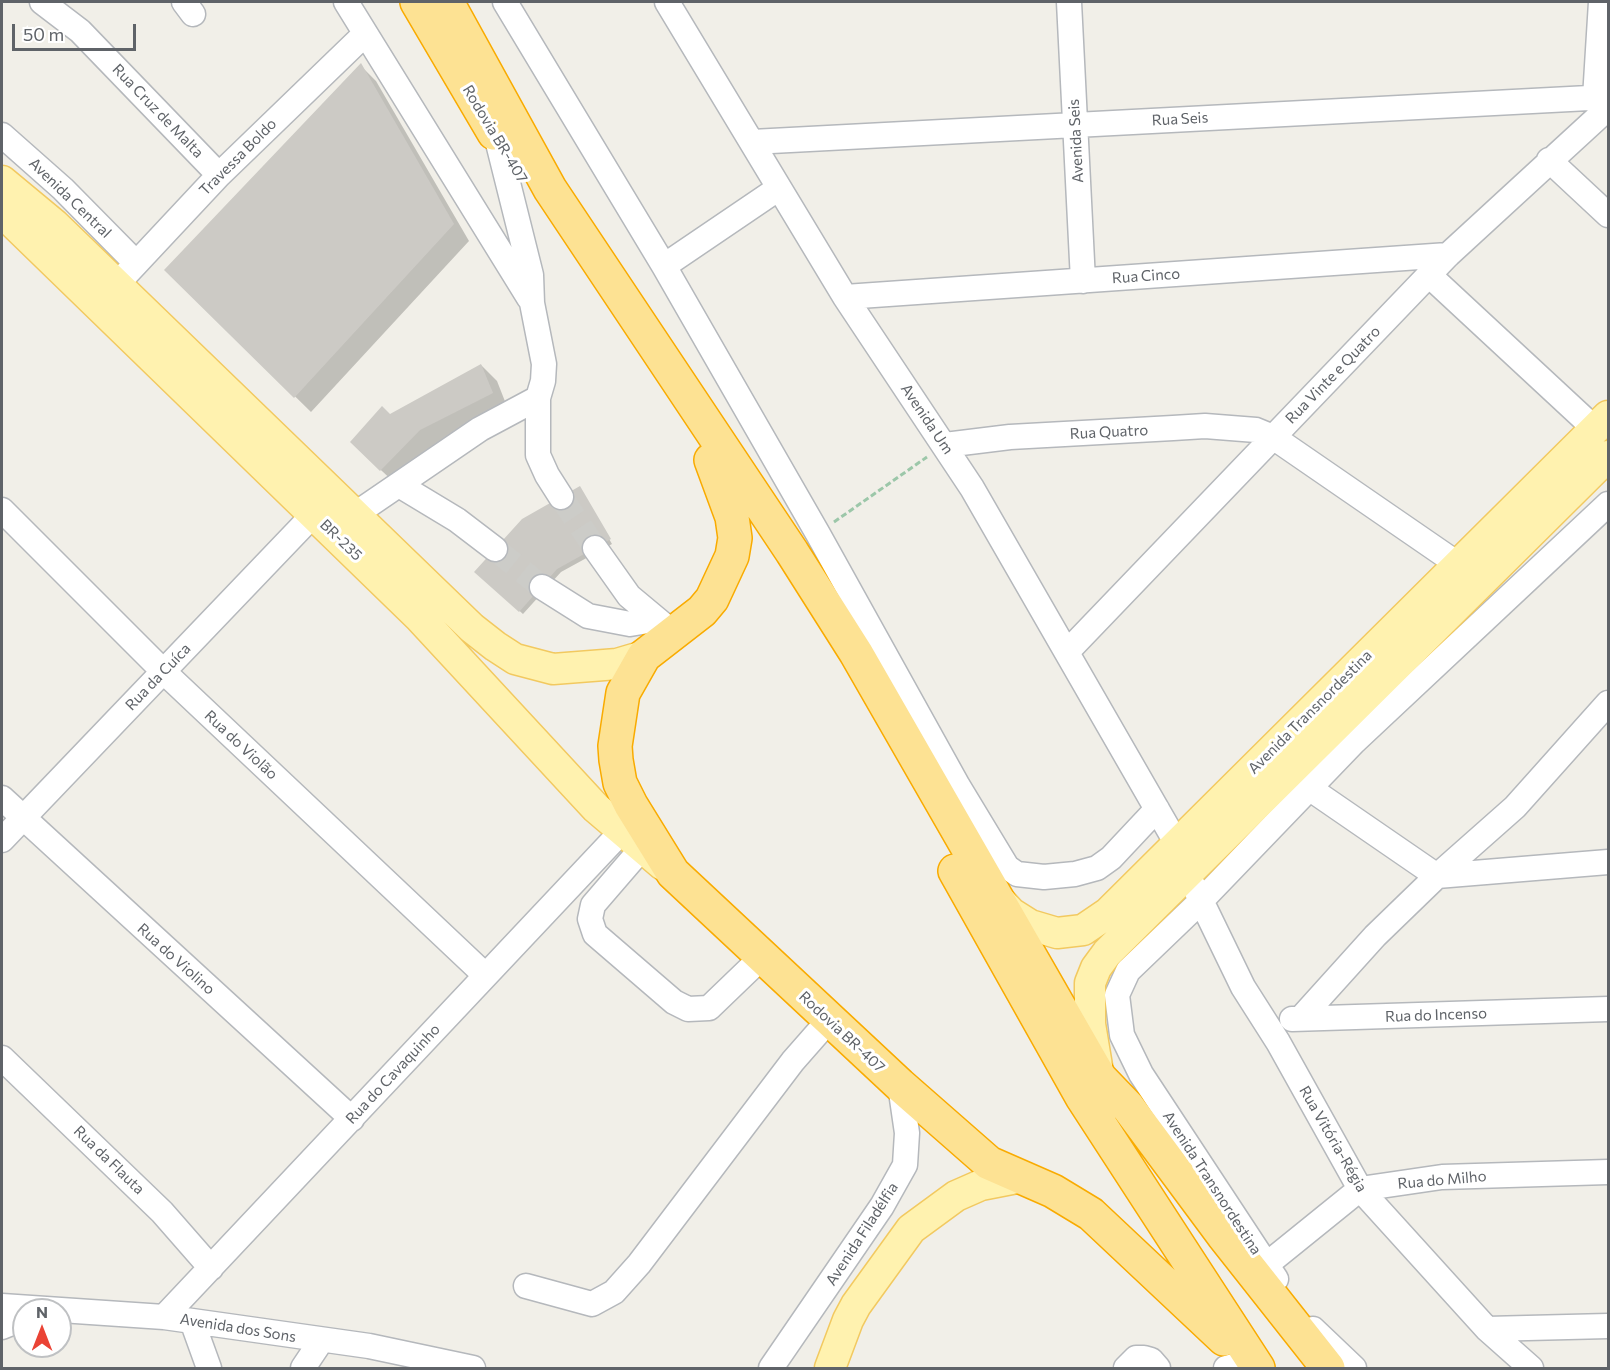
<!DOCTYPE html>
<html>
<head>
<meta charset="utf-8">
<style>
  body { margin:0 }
  #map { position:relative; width:1610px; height:1370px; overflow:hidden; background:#f1efe8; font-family:Commissioner,sans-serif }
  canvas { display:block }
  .frame { position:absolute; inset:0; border:3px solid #5f6368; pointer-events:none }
  .north { position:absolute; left:12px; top:1298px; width:60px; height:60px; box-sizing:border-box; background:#fff; border:2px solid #bfc1c3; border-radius:50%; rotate:0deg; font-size:16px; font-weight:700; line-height:24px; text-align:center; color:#5f6368 }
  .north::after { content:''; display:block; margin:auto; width:21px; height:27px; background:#ea4335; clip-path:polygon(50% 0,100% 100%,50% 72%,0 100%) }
  .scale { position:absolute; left:12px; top:24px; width:124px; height:27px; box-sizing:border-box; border:3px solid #5f6368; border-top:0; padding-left:8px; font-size:18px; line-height:21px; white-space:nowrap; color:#5f6368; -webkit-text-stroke:4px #fff; paint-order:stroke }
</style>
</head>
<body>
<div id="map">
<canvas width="1610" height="1370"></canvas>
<div class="frame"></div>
<div class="north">N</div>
<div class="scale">50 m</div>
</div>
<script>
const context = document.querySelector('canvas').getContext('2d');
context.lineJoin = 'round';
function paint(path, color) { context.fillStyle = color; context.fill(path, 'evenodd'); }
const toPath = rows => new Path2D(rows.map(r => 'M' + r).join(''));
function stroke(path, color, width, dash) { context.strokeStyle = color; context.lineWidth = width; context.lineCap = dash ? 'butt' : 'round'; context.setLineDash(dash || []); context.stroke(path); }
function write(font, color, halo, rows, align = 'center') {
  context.font = font + ' Commissioner,sans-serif'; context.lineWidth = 6; context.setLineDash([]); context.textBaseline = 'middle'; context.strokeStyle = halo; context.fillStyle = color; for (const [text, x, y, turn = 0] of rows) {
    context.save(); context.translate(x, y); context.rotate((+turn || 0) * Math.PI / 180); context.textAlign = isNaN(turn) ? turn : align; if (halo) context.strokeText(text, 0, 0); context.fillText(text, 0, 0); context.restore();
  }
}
paint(toPath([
  [361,66,376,81,469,241,311,412,166,270],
  [481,365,497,381,508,409,397,485,368,458,390,415],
  [581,490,612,544,561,572,523,614,476,572]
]), '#0003');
paint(toPath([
  [361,63,454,224,294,398,164,270],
  [481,364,493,393,420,430,380,471,350,442,382,406,390,414],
  [580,486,611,539,557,569,519,612,474,572,522,519]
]), '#cccac5');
stroke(toPath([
  [561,497,595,548],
  [495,549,542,587]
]), '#ccccc8', 24, [24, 12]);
const minor = toPath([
  [42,2,80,31,219,175],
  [184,2,193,14],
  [346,2,529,298],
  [505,2,664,266,818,534,958,786,1007,867,1017,874,1044,877,1075,874,1097,868,1111,858,1157,809],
  [667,2,845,297,972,488,1177,844],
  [1069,2,1083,281],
  [1595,98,1601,2],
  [2,135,63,189,136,263],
  [497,139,531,275,532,303,544,364,543,381,538,398,538,455,547,475,561,497],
  [752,142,1608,97],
  [1549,160,1608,215],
  [664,266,779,188],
  [1429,275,1595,429],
  [117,284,219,175,365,34],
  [845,297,1448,255],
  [945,445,1010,437,1173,428,1205,426,1256,430,1273,437,1459,565],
  [399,485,457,520,495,549],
  [2,510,164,672,485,975],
  [341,524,480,429,538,398],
  [595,548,629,596,665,626],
  [542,587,588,616,630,624,648,621,654,617],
  [1067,652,1448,255,1608,108],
  [1309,788,1437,876,1608,862],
  [2,798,352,1119],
  [2,840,314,514],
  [643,847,593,905,590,919,595,934,674,1002,688,1009,709,1008,761,958],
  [1195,888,1243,987,1278,1042,1360,1189,1487,1329,1531,1368],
  [1301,1018,1375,936,1437,876,1515,807,1608,703],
  [1292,1019,1608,1009],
  [2,1058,162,1212,211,1268],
  [1266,1265,1360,1189,1442,1177,1608,1172],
  [1276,1279,1141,1074,1122,1035,1117,995,1128,971,1201,901,1354,742,1608,504],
  [526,1286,592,1304,614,1292,639,1264,793,1061,829,1020],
  [2,1306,164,1317,369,1346,473,1368],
  [164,1317,622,831],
  [192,1321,209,1368],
  [2,1327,24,1318],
  [1313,1329,1354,1368],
  [1487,1329,1608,1326],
  [303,1368,321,1341],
  [771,1368,882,1206,905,1165,907,1133,900,1085],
  [1126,1368,1136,1358,1144,1358,1151,1360,1158,1368],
  [1226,1368,1248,1362]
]);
const major = toPath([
  [2,181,55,225,472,628,495,646,515,659,553,669,617,664,644,656],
  [2,212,420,618,596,808,663,865],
  [1000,901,1011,913,1030,925,1057,933,1083,930,1108,913,1608,416],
  [1097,1066,1090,1024,1090,983,1096,968,1107,953,1608,456],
  [830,1368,848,1320,856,1305,911,1229,956,1196,981,1185,1022,1177]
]);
const highway = toPath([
  [417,2,494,133],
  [447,2,550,189,792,552,856,653,1100,1078,1128,1107,1223,1235,1328,1368],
  [711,460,732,517,735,538,732,556,712,599,702,611,644,656,623,693,615,746,616,760,620,783,631,805,673,873,900,1085,989,1163,1053,1191,1091,1214,1224,1339],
  [955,871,1082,1097,1258,1368]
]);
stroke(minor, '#b5b8bc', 27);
stroke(major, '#f2c960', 33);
stroke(highway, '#f9ab00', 36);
stroke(toPath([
  [834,522,927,457]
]), '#9cc7a9', 3, [6, 3]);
stroke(minor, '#fff', 24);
stroke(major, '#fff2af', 30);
stroke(highway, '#fde293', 33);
write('15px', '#5f6368', '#fff', [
  ["Rua Cruz de Malta",158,111,46],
  ["Rua Seis",1180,119,-3],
  ["Rodovia BR-407",495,134,59],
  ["Avenida Seis",1076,141,-93],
  ["Travessa Boldo",238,157,-45],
  ["Avenida Central",70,198,44],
  ["Rua Cinco",1146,276,-4],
  ["Rua Vinte e Quatro",1333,375,-46],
  ["Avenida Um",927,419,56],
  ["Rua Quatro",1109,432,-3],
  ["BR-235",341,540,44],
  ["Rua da Cuíca",158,677,-46],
  ["Avenida Transnordestina",1310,712,-45],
  ["Rua do Violão",241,745,43],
  ["Rua do Violino",176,959,42],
  ["Rua do Incenso",1436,1015,-2],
  ["Rodovia BR-407",842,1032,43],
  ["Rua do Cavaquinho",393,1074,-47],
  ["Rua Vitória-Régia",1333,1139,60],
  ["Rua da Flauta",109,1160,44],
  ["Rua do Milho",1442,1180,-5],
  ["Avenida Transnordestina",1212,1183,57],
  ["Avenida Filadélfia",862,1234,-57],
  ["Avenida dos Sons",238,1328,9]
]);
</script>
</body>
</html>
